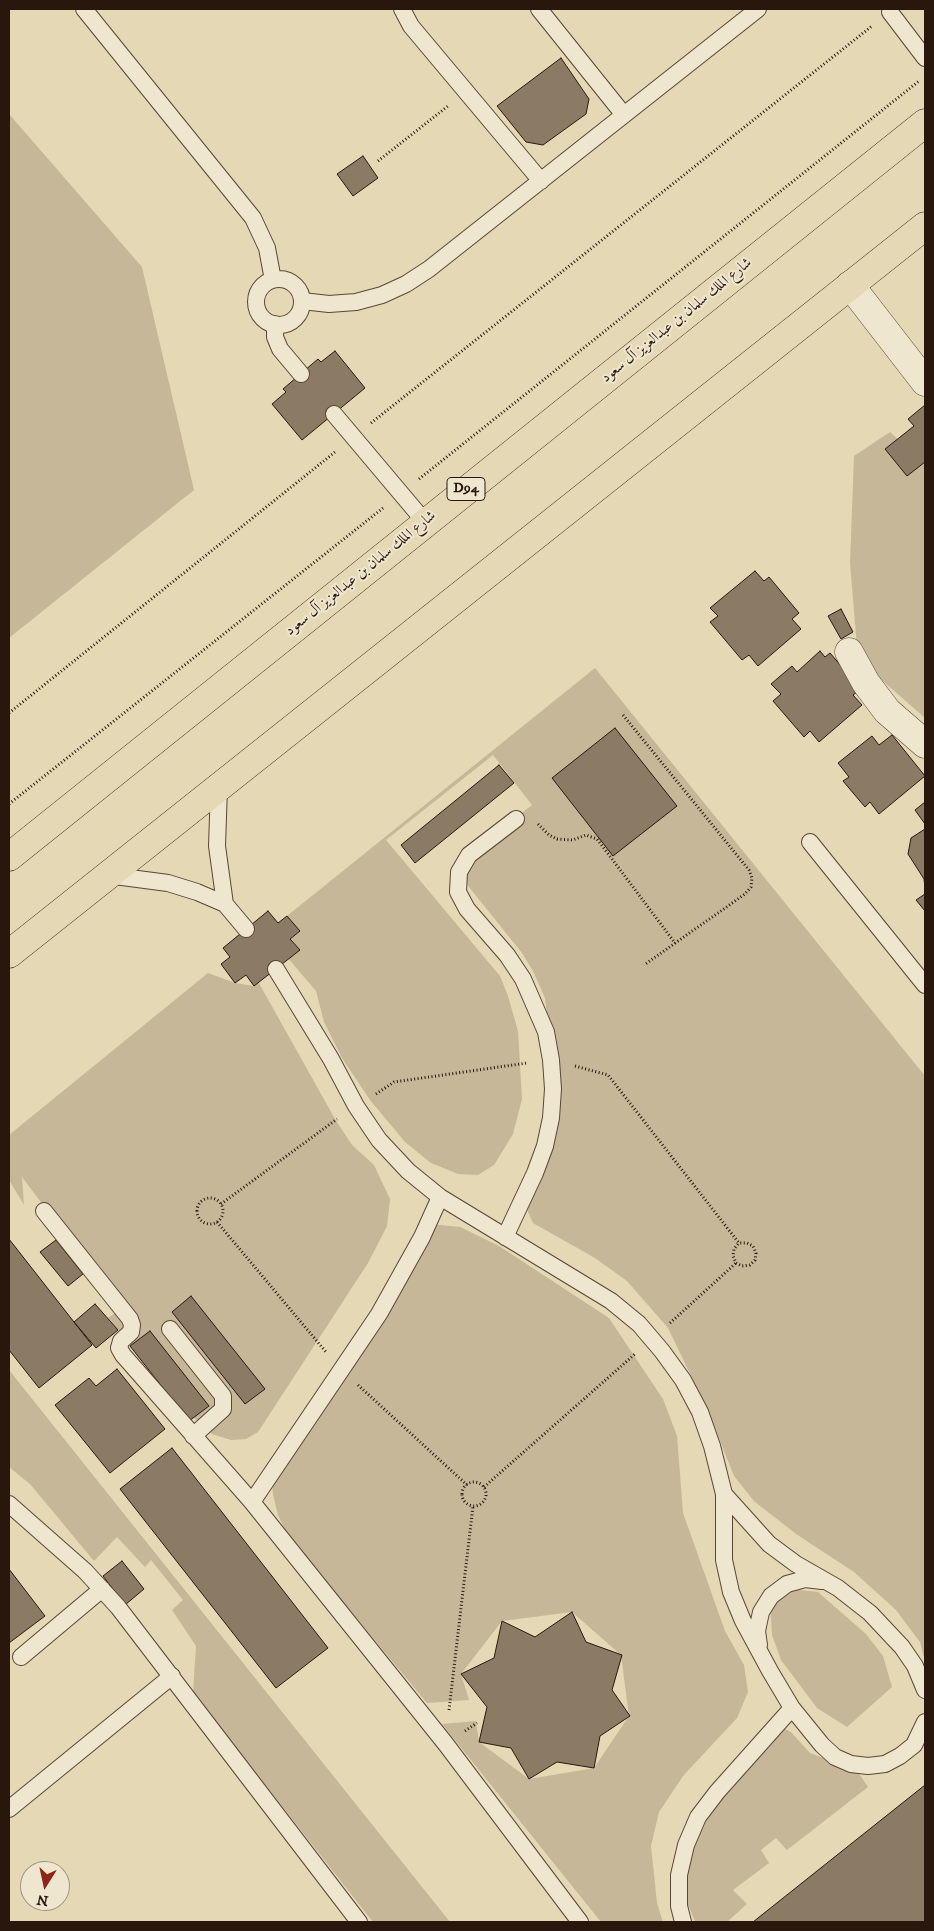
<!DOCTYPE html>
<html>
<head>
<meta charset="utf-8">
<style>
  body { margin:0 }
  #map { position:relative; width:934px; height:1931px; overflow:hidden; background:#e5d8b4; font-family:"IM FELL DW Pica",serif }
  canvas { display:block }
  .frame { position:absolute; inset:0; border:10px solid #29170e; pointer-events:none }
  .north { position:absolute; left:20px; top:1861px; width:50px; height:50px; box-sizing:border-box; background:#eee6ce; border:1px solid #9f9381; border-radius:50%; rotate:190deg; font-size:14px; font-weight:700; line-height:20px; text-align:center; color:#29170e }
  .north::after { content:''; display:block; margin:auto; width:18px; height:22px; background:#8f2418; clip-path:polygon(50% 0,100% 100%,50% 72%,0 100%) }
</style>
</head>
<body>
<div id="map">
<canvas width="934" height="1931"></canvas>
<div class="frame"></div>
<div class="north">N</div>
</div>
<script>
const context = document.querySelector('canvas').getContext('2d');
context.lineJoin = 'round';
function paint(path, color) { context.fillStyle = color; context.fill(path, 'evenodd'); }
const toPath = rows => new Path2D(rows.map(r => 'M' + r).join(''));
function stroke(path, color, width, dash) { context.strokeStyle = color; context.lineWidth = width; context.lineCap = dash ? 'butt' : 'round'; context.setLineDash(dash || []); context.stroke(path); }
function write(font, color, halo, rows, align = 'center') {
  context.font = font + ' "IM FELL DW Pica",Amiri,serif'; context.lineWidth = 4; context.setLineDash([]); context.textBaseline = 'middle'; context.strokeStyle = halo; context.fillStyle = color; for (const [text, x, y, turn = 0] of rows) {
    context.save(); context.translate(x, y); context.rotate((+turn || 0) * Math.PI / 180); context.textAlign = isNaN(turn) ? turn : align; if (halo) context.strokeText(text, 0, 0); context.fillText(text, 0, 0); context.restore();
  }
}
paint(toPath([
  [9,114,142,267,194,490,9,638],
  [890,432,925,465,925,718,858,659,850,563,854,456],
  [595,668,925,1076,925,1662,920,1642,896,1610,854,1572,796,1534,754,1501,734,1476,709,1413,668,1328,627,1281,595,1258,533,1223,525,1205,554,1067,545,998,533,971,522,953,465,882,462,871,477,847,532,805,493,755,386,840,500,976,508,996,518,1031,522,1099,513,1134,494,1165,478,1175,458,1174,431,1163,405,1142,370,1100,342,1058,324,1022,316,991,275,943,290,939,299,932,287,916],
  [251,969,335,1119,352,1145,374,1165,390,1199,387,1226,368,1263,258,1432,246,1439,231,1440,212,1434,194,1418,108,1318,121,1309,22,1177,24,1205,9,1180,9,1135,208,973,235,983,254,986],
  [430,1224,460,1227,499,1246,609,1318,663,1399,677,1436,683,1513,725,1631,744,1665,748,1692,737,1718,683,1776,659,1812,651,1846,657,1903,663,1922,601,1922,442,1724,476,1721,479,1742,529,1779,594,1768,629,1716,621,1655,572,1612,502,1621,461,1674,469,1700,427,1703,288,1536,278,1515,273,1495,272,1475],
  [9,1370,450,1922,373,1922,193,1693,196,1646,172,1610,183,1600,151,1560,145,1567,117,1537,94,1561,30,1484,9,1467],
  [791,1589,818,1592,866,1634,883,1656,892,1687,847,1727,817,1708,781,1660,772,1635,770,1602],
  [776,1724,791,1732,810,1753,831,1761,854,1766,868,1787,787,1850,776,1838,761,1850,769,1863,733,1890,747,1904,727,1922,695,1921,683,1893,677,1853,687,1820,758,1733]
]), '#c5b798');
const building = toPath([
  [561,58,589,99,586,114,543,145,526,142,497,106,561,58],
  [363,156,378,178,353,196,337,174,363,156],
  [335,351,365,388,302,440,272,404,286,392,283,389,318,359,321,362,335,351],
  [925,405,925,462,907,476,885,449,914,426,908,419,925,405],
  [755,571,764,581,769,577,799,613,792,619,801,629,758,666,749,655,742,660,710,622,718,616,710,608,755,571],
  [841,609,853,632,841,639,828,616,841,609],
  [820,651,825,657,830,653,861,689,853,695,862,705,819,742,810,731,804,737,773,701,781,694,771,684,792,666,797,672,820,651],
  [615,728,677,806,613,856,552,778,615,728],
  [892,735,925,776,879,814,870,802,865,807,843,781,849,777,838,763,872,736,879,745,892,735],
  [499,765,514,783,415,863,401,845,499,765],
  [925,802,925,824,915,810,925,802],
  [925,829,925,888,924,879,908,854,911,838,925,829],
  [925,894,925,911,916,900,925,894],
  [268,911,278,923,287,916,300,931,290,939,300,950,254,986,246,975,235,983,221,964,230,957,223,948,268,911],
  [9,1239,92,1345,39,1388,9,1350,9,1239],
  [56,1240,83,1274,68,1286,40,1252,56,1240],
  [191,1296,265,1389,245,1404,172,1312,191,1296],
  [95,1304,118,1330,96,1348,74,1322,95,1304],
  [150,1331,209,1406,189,1421,130,1346,150,1331],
  [117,1369,165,1429,110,1473,55,1405,89,1378,96,1386,117,1369],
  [172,1448,328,1648,276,1688,120,1489,172,1448],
  [122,1561,144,1589,125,1605,103,1576,122,1561],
  [9,1569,45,1616,9,1643,9,1569],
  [572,1612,586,1642,622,1655,612,1690,630,1716,600,1736,594,1768,557,1762,529,1779,511,1748,479,1742,487,1707,461,1674,494,1658,502,1621,535,1637,572,1612],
  [925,1785,925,1922,753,1922,925,1785]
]);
paint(building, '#8b7b64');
stroke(building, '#29170e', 1);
const service = toPath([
  [84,9,253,218,267,248,273,280],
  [402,9,411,26,541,181],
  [539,9,624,115],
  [890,12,925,58],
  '256 302a23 23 0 1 1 46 0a23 23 0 1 1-46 0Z',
  [302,301,329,304,356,302,382,295,406,284,429,269,758,9],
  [275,324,275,337,280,349,301,374],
  [334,414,425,522],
  [219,787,217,846,225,904],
  [810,842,925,985],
  [107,875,168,883,197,892,225,904,246,929],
  [276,969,331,1059,356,1106,379,1140,408,1171,440,1197,611,1301,639,1324,662,1351,683,1380,700,1412,712,1446,724,1494],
  [44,1211,130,1319,132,1325,131,1332,121,1341,119,1348,123,1355,252,1502,445,1743,580,1922],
  [505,1237,535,1173,545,1146,551,1118,553,1089,551,1060,546,1032,523,979,507,955,467,909,458,892,459,872,469,855,516,819],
  [170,1329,223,1396,223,1409,193,1436],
  [252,1502,379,1314,422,1237,440,1197],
  [9,1504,85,1571,118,1607,359,1922],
  [759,1645,757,1631,761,1612,771,1596,787,1584,805,1579,822,1581],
  [21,1657,102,1589],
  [925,1690,915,1666,902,1647,870,1613,838,1588,796,1564,769,1544,724,1494,724,1560,731,1592,743,1621,770,1671,792,1708,822,1745,835,1757,851,1764,868,1766,885,1764,900,1756,914,1745,925,1722],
  [9,1809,172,1676],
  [683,1922,679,1906,679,1875,686,1845,698,1817,717,1792,792,1708]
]);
const minor = toPath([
  [850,285,925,382],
  [849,652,866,683,887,711,925,744]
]);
const primary = toPath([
  [9,857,925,123],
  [9,954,925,226]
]);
stroke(service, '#584738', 18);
stroke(minor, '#584738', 29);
stroke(primary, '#29170e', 29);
stroke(toPath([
  [378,161,448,106],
  [371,423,872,26],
  [419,479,919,81],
  [9,713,335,452],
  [623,715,749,870,752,878,751,887,745,894,644,965],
  [9,804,383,508],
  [538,824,549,835,557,839,573,840,586,835,597,839,675,943],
  [575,1066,608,1075,739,1243,747,1243,753,1246,756,1253,755,1260,750,1265,742,1266,736,1263,733,1256,734,1249,739,1243],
  [376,1094,394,1082,527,1063],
  '197 1211a13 13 0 1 1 26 0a13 13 0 1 1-26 0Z',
  [221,1204,337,1119],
  [217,1222,326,1352],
  [670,1323,736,1263],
  [358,1385,467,1485],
  '462 1494a12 12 0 1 1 24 0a12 12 0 1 1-24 0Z',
  [484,1487,635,1354],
  [449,1710,473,1506],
  [465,1731,477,1723]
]), '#29170e', 3, [1, 2.5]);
stroke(service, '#eee6ce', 16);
stroke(minor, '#eee6ce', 28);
stroke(primary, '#e5d8b4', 28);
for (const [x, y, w] of [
  [466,489,38]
]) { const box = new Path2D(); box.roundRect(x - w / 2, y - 11.5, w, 23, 4); context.fillStyle = '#eee6ce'; context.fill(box); stroke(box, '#29170e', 1); }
write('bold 14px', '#29170e', null, [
  ["D94",466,489]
]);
write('15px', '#29170e', '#eee6ce', [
  ["شارع الملك سلمان بن عبدالعزيز آل سعود",677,321,-39],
  ["شارع الملك سلمان بن عبدالعزيز آل سعود",361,574,-39]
]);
</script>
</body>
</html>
